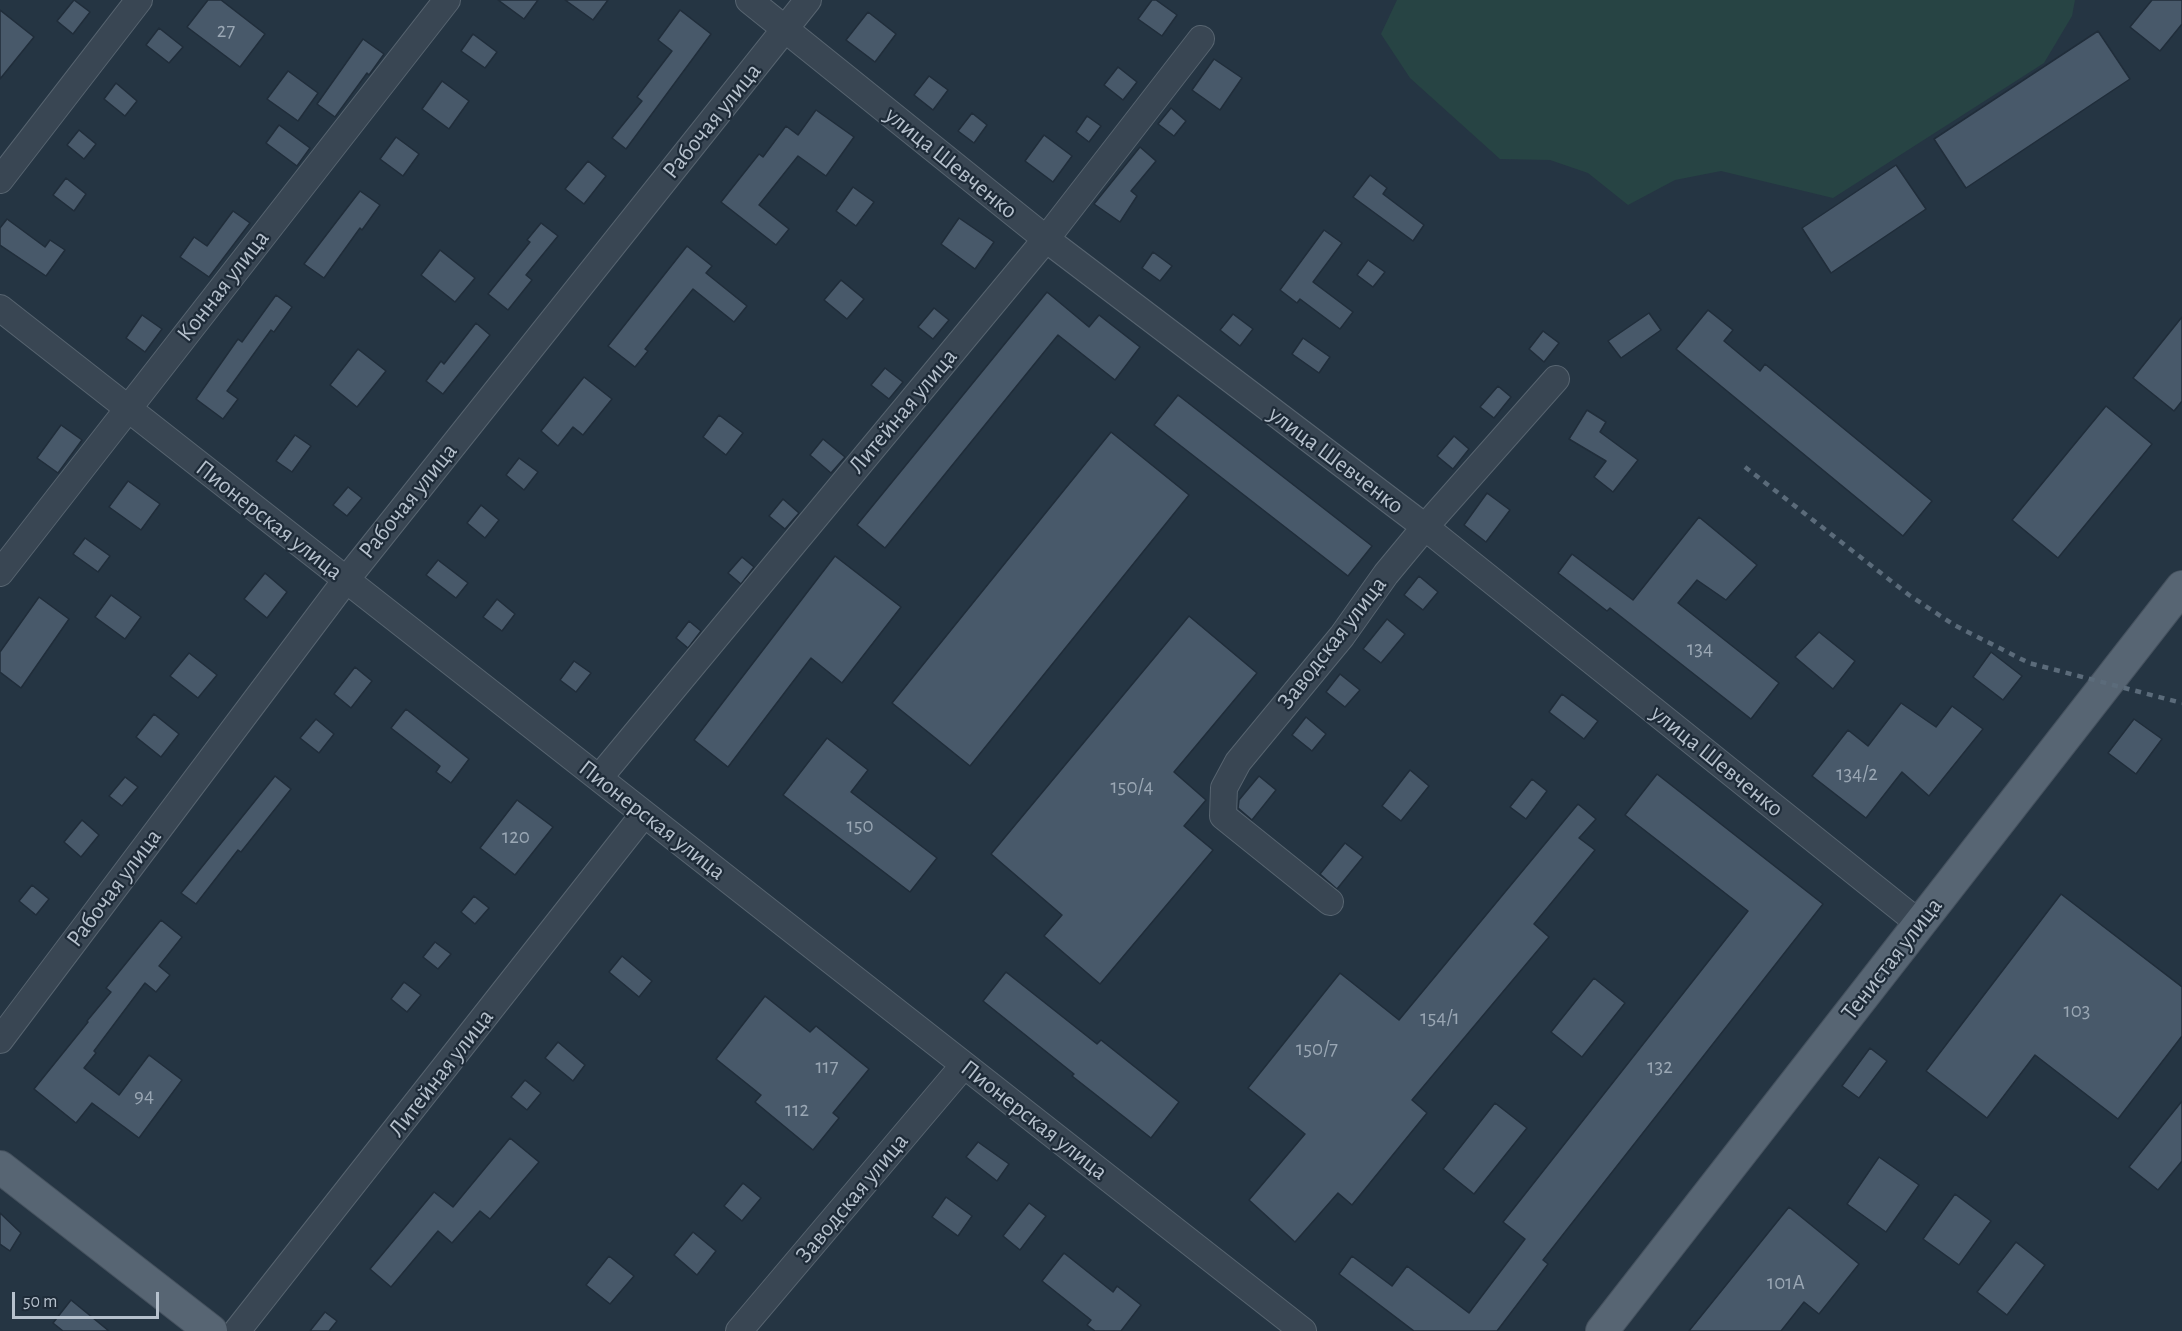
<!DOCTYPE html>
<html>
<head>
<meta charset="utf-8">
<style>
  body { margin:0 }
  #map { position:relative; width:2182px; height:1331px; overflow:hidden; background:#253543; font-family:"Alegreya Sans",sans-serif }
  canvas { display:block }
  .scale { position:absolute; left:12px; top:1292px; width:147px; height:27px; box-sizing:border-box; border:3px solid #b6c1cd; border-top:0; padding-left:8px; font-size:18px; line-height:21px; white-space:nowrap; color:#b6c1cd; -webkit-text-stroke:4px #1e2b38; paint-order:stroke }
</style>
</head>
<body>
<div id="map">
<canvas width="2182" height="1331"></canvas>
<div class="scale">50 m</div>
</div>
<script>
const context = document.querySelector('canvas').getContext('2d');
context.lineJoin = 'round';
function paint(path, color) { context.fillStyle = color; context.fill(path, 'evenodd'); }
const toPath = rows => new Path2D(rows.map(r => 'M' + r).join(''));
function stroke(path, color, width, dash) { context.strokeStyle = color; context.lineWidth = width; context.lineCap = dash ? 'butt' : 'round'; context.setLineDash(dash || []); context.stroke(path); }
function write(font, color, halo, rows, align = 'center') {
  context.font = font + ' "Alegreya Sans",sans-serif'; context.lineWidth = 4.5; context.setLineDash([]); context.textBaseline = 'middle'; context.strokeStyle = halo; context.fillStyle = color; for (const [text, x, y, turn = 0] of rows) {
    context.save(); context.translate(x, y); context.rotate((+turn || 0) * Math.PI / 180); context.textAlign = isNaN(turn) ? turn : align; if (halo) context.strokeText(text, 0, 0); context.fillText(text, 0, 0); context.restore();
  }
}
paint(toPath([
  [1397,0,2075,0,2072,16,2044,63,1833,198,1721,171,1675,180,1628,205,1588,173,1550,160,1500,159,1410,78,1381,34]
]), '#274444');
const building = toPath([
  [74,0,90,12,73,34,57,21,74,0],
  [208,0,221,0,265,34,240,67,187,27,208,0],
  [498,0,538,0,524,19,498,0],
  [565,0,608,0,593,20,565,0],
  [1152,0,1156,0,1177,15,1162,36,1138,19,1152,0],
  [2152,0,2182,0,2182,24,2160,51,2130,27,2152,0],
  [0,10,34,37,0,79,0,10],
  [680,10,711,34,626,149,612,138,642,101,637,97,672,51,658,40,680,10],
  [868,12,896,34,875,62,846,40,868,12],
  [159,28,183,47,169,63,146,45,159,28],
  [2098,31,2130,79,1966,188,1934,139,2098,31],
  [473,34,497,52,485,68,461,51,473,34],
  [363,39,384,54,369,75,367,73,335,117,317,104,363,39],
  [1214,59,1242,78,1220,110,1192,90,1214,59],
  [1118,67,1137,82,1123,100,1104,85,1118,67],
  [288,71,318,93,298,121,267,99,288,71],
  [929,76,948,90,933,110,914,95,929,76],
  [442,81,469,101,449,129,422,109,442,81],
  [116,83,137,101,125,116,104,99,116,83],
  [1171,108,1186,121,1174,136,1158,124,1171,108],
  [816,110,854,137,826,176,798,156,759,205,789,229,776,245,721,202,759,154,763,157,786,126,798,135,816,110],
  [972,113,987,125,974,143,958,131,972,113],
  [1087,116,1101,126,1089,142,1076,132,1087,116],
  [279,125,310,148,297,166,266,143,279,125],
  [79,130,96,144,84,159,67,145,79,130],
  [1044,135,1072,156,1053,182,1025,161,1044,135],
  [396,137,419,154,403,176,380,159,396,137],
  [1140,147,1156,161,1131,191,1137,196,1120,222,1094,204,1140,147],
  [588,161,606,176,584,204,565,189,588,161],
  [1896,165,1926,209,1831,273,1802,228,1896,165],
  [1370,175,1387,188,1383,194,1424,225,1413,241,1353,197,1370,175],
  [66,178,86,194,74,211,53,195,66,178],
  [853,187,874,202,856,226,836,211,853,187],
  [360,191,380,205,362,230,360,228,324,278,304,264,360,191],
  [233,211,250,223,209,277,180,257,194,237,207,246,233,211],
  [959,218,994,242,975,269,941,244,959,218],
  [7,219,45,247,50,240,65,250,46,276,0,245,0,228,7,219],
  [541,223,558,236,526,275,532,280,508,310,488,294,530,242,527,240,541,223],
  [1324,230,1342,243,1313,282,1353,312,1340,329,1300,299,1297,303,1280,290,1324,230],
  [687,246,712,266,706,273,747,306,734,322,693,289,645,349,648,351,635,367,608,346,687,246],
  [440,250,475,278,455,302,421,275,440,250],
  [1153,252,1172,266,1160,281,1142,268,1153,252],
  [1368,260,1385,272,1373,287,1357,275,1368,260],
  [841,280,864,299,847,319,824,300,841,280],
  [1047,292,1089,327,1099,315,1140,347,1115,380,1058,335,885,548,857,525,1047,292],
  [276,295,292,307,274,332,271,330,227,391,238,399,223,419,196,399,238,339,242,342,276,295],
  [934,308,949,320,933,339,918,327,934,308],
  [1708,310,1733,330,1724,341,1760,371,1765,364,1932,501,1903,536,1676,349,1708,310],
  [1649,313,1661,330,1621,358,1608,341,1649,313],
  [1233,314,1253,329,1240,346,1220,330,1233,314],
  [142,315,162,329,145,352,126,338,142,315],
  [2182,317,2182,401,2174,411,2133,378,2182,317],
  [476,323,490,335,443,394,426,381,441,361,444,364,476,323],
  [1543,331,1559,343,1544,362,1529,349,1543,331],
  [1303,338,1330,357,1319,373,1292,354,1303,338],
  [358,349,386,371,357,407,330,385,358,349],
  [885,368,903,382,889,399,871,385,885,368],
  [584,377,612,399,583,435,573,427,558,446,541,431,584,377],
  [1498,386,1511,397,1494,418,1480,407,1498,386],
  [1178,395,1372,546,1348,576,1154,425,1178,395],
  [2106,406,2152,444,2058,558,2012,520,2106,406],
  [1587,410,1606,422,1600,432,1638,460,1613,492,1594,477,1606,461,1569,439,1587,410],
  [719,415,743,433,726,455,703,437,719,415],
  [61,425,82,440,58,473,37,458,61,425],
  [1111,432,1189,495,970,766,892,703,1111,432],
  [295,435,311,446,292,472,276,461,295,435],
  [1454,436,1469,449,1453,469,1437,456,1454,436],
  [823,439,845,457,831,473,810,455,823,439],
  [519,458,538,472,524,490,506,475,519,458],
  [128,481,160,504,141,530,109,507,128,481],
  [348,487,362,498,347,516,333,505,348,487],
  [1487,493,1510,510,1486,542,1464,525,1487,493],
  [783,499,799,513,785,529,769,516,783,499],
  [481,505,499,520,485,538,467,523,481,505],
  [1699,517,1757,565,1726,600,1697,580,1678,603,1779,683,1751,719,1610,608,1607,611,1558,573,1572,554,1633,600,1699,517],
  [85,538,110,556,98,572,73,554,85,538],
  [835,556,901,607,842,683,811,658,728,767,694,740,835,556],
  [742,557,754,567,741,584,728,573,742,557],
  [438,560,468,583,456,598,426,575,438,560],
  [265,573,287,592,267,618,244,599,265,573],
  [1419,576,1438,592,1423,610,1404,595,1419,576],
  [111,595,141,617,125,639,95,617,111,595],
  [39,597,69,619,21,688,0,672,0,652,39,597],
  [497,599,515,614,502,631,483,617,497,599],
  [1189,616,1257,673,1174,772,1206,800,1184,826,1213,850,1100,984,1044,936,1062,915,991,854,1189,616],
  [1387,619,1405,634,1381,663,1363,649,1387,619],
  [689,621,701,631,688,648,676,638,689,621],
  [1819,632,1855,661,1833,689,1795,657,1819,632],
  [1991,652,2022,676,2003,700,1973,677,1991,652],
  [189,653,217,675,198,698,170,676,189,653],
  [574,661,591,673,576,692,560,680,574,661],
  [355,667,372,681,351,708,334,694,355,667],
  [1340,674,1360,690,1345,707,1326,692,1340,674],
  [1562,694,1598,721,1584,739,1549,712,1562,694],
  [1901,703,1936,727,1952,706,1983,729,1929,796,1902,772,1866,818,1812,776,1848,730,1868,746,1901,703],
  [406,709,469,759,451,783,436,772,440,766,391,728,406,709],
  [154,714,179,734,161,757,136,737,154,714],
  [1306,717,1326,734,1312,751,1292,735,1306,717],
  [316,719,334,734,319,753,300,738,316,719],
  [2134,719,2162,739,2136,774,2108,753,2134,719],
  [827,738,868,770,851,792,937,858,910,892,783,795,827,738],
  [1410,770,1429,786,1401,821,1382,806,1410,770],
  [1657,774,1823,904,1543,1260,1548,1264,1497,1331,1414,1331,1339,1274,1352,1256,1392,1286,1407,1266,1469,1313,1525,1239,1503,1222,1748,911,1625,815,1657,774],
  [275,776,291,789,241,852,238,850,196,904,181,893,275,776],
  [1259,776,1276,790,1252,820,1238,808,1239,800,1259,776],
  [125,777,138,787,122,806,109,796,125,777],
  [1532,779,1547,791,1526,819,1510,807,1532,779],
  [517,800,553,827,515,875,480,848,517,800],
  [1578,804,1596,819,1579,838,1595,850,1534,924,1549,937,1412,1100,1427,1113,1352,1205,1338,1193,1295,1242,1249,1200,1305,1134,1248,1088,1340,973,1399,1020,1578,804],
  [82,820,99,835,81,857,64,842,82,820],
  [1345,843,1363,857,1337,889,1320,874,1345,843],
  [32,885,49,899,36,915,19,901,32,885],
  [2061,894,2182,987,2182,1036,2118,1119,2035,1055,1987,1118,1926,1071,2061,894],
  [474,896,489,908,475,924,461,912,474,896],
  [161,920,182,937,159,966,170,975,156,992,145,983,94,1051,96,1053,84,1068,119,1095,149,1055,182,1080,139,1138,92,1103,76,1123,34,1089,88,1022,87,1021,111,992,106,988,161,920],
  [435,942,451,954,438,969,423,957,435,942],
  [622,956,652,981,639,997,609,972,622,956],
  [1006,972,1097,1044,1101,1040,1179,1102,1151,1138,1072,1076,1074,1074,983,1001,1006,972],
  [1594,978,1625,1003,1582,1057,1551,1032,1594,978],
  [404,982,421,995,407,1012,391,999,404,982],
  [765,996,810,1032,816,1026,869,1069,833,1113,839,1118,813,1150,755,1102,761,1095,716,1059,765,996],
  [558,1042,585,1065,573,1081,545,1058,558,1042],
  [1870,1048,1887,1061,1859,1098,1842,1086,1870,1048],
  [525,1080,541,1093,527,1110,511,1097,525,1080],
  [2182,1101,2182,1161,2158,1190,2129,1167,2182,1101],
  [1495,1103,1527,1128,1474,1194,1443,1169,1495,1103],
  [510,1138,539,1162,490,1219,480,1211,452,1243,438,1231,391,1287,370,1269,434,1192,453,1207,510,1138],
  [978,1142,1009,1164,997,1181,966,1157,978,1142],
  [1879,1157,1919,1185,1886,1232,1847,1204,1879,1157],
  [743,1183,761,1198,742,1221,724,1206,743,1183],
  [1955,1194,1991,1221,1959,1265,1923,1239,1955,1194],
  [946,1197,972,1216,958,1236,932,1217,946,1197],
  [1029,1203,1046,1216,1020,1250,1003,1236,1029,1203],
  [1789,1207,1859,1264,1819,1314,1804,1302,1781,1331,1689,1331,1789,1207],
  [0,1213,21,1233,10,1251,0,1244,0,1213],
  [693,1232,716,1251,697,1275,674,1255,693,1232],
  [2016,1242,2045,1265,2007,1315,1977,1292,2016,1242],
  [1064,1253,1113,1292,1117,1286,1141,1305,1121,1331,1095,1331,1087,1325,1091,1320,1042,1281,1064,1253],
  [609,1256,634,1276,610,1304,586,1285,609,1256],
  [71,1300,109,1331,63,1331,53,1323,71,1300],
  [325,1312,337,1321,329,1331,310,1331,325,1312]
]);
paint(building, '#48596a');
stroke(building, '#202d3a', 1.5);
const minor = toPath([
  [749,0,1046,239,1425,527,1920,924],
  [0,180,139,0],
  [0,308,1303,1331],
  [0,573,447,0],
  [599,778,1046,239,1201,39],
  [1330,902,1223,816,1224,788,1238,762,1342,636,1386,574,1425,527,1556,379],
  [0,1040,346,580,808,0],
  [237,1331,644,814],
  [739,1331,964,1065]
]);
const major = toPath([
  [0,1167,211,1331],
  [1602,1331,2182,587]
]);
stroke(minor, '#576470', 28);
stroke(major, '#46525f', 34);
stroke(minor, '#394653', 26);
stroke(major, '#576573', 32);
stroke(toPath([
  [1745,467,1909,595,1954,625,2029,663,2182,703]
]), '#5b6b7a', 4.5, [6, 6]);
write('21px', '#9aa7b4', null, [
  ["27",226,31],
  ["134",1700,649],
  ["134/2",1857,774],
  ["150/4",1132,787],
  ["150",860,826],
  ["120",516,837],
  ["103",2077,1011],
  ["154/1",1440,1018],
  ["150/7",1317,1049],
  ["117",827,1067],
  ["132",1660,1067],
  ["94",144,1096],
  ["112",797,1110],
  ["101А",1786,1283]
]);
write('24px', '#b6c1cd', '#1e2b38', [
  ["Рабочая улица",712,121,-51],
  ["улица Шевченко",951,163,39],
  ["Конная улица",223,286,-52],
  ["Литейная улица",903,411,-50],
  ["улица Шевченко",1336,460,37],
  ["Рабочая улица",408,501,-51],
  ["Пионерская улица",269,520,38],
  ["Заводская улица",1332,643,-52],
  ["улица Шевченко",1717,761,39],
  ["Пионерская улица",652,820,38],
  ["Рабочая улица",114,888,-53],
  ["Тенистая улица",1892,959,-52],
  ["Литейная улица",441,1073,-52],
  ["Пионерская улица",1034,1120,38],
  ["Заводская улица",852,1198,-50]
]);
</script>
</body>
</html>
